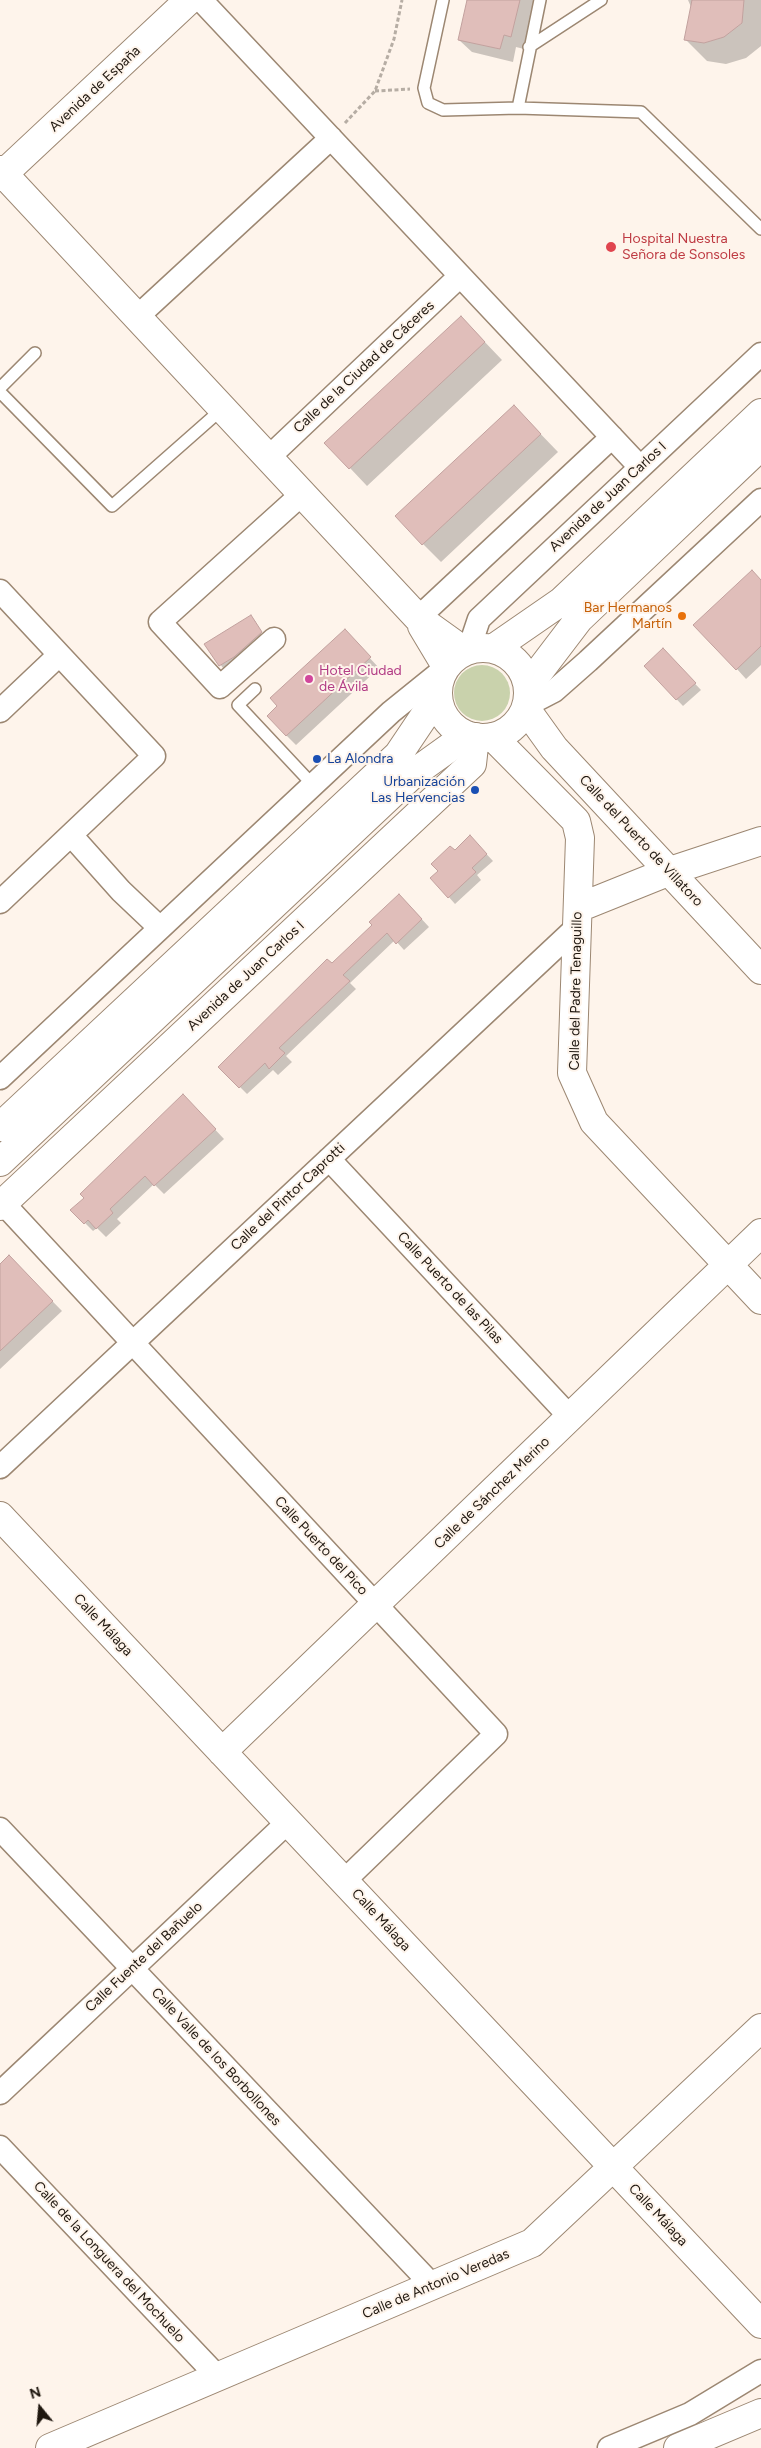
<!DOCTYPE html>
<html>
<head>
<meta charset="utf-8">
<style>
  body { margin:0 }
  #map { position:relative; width:761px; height:2448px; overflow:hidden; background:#fef4eb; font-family:Figtree,sans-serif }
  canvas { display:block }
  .north { position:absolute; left:15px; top:2383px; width:50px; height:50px; -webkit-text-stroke:4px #fef4eb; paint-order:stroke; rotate:343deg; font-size:14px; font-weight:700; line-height:20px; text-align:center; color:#1f170f }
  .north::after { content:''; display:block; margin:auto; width:18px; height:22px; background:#1f170f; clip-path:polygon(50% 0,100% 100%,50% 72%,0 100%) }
</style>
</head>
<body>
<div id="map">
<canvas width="761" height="2448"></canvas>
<div class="north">N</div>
</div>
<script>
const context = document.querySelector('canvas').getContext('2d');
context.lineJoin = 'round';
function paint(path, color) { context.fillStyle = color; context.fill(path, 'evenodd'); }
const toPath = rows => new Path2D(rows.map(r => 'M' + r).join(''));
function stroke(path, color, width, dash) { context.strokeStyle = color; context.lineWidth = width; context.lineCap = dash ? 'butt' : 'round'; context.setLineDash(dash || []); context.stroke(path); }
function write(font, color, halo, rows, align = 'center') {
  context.font = font + ' Figtree,sans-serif'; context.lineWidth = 4; context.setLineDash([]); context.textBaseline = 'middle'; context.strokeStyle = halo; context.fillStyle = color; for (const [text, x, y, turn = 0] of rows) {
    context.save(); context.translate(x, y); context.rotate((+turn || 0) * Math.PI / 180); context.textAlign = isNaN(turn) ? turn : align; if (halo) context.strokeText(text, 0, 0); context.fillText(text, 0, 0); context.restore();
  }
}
paint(toPath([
  '454 693a28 28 0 1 1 56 0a28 28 0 1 1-56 0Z'
]), '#c9d2ac');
paint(toPath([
  [468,0,535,0,524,49,516,47,513,62,472,52,459,40],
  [688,0,761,0,761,46,746,58,726,64,707,61,685,39,691,7],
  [461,317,502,360,367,486,350,468],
  [532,425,558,452,441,562,423,544],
  [761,581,761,665,746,679,737,669],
  [251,616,256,622,254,622,264,638,226,672,205,644],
  [354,641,379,668,296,745,286,735],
  [663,650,701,690,683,706,645,666],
  [476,843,493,861,477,875,481,880,455,904,432,878,455,852],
  [407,903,429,927,404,950,395,940,350,983,356,989,286,1056,292,1062,278,1075,273,1070,247,1094,220,1067,332,965],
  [192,1105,224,1139,164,1194,154,1184,117,1219,121,1223,106,1237,97,1228,93,1231,72,1210],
  [9,1257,62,1311,0,1369,0,1265]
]), '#0003');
const building = toPath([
  [467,0,520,0,511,37,504,35,500,49,458,40,467,0],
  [692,0,744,0,742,23,724,37,704,43,684,40,692,0],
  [461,316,485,342,349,469,324,443,461,316],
  [514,405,541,434,422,545,395,516,514,405],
  [752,570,761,580,761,646,736,670,693,625,752,570],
  [251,615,262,632,234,657,219,666,204,644,251,615],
  [345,629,371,657,286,736,267,716,277,706,270,698,345,629],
  [663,648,696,683,676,700,644,666,663,648],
  [470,835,487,854,472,868,476,872,448,898,430,878,438,871,431,864,450,846,455,850,470,835],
  [399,894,422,919,396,944,387,933,343,975,350,981,279,1048,285,1053,269,1069,265,1063,239,1088,218,1067,327,959,332,963,372,925,369,922,399,894],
  [183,1094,216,1129,154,1186,145,1176,110,1209,113,1213,96,1229,88,1220,84,1224,70,1210,84,1198,80,1194,183,1094],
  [9,1255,53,1301,0,1351,0,1264,9,1255]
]);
paint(building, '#e0beba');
stroke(building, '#c2a19e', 1);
const lane = toPath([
  [443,0,424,88,428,103,443,110,518,108,641,112,761,229],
  [529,47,601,0],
  [518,108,540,0],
  [0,388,35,353],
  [0,392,112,506,222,409],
  [255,689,238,705,313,785]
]);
const street = toPath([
  [201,0,640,467],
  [137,317,331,138],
  [268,458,460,276],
  [0,591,154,756,0,902],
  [418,618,612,437],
  [274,639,220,687,160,622,302,494],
  [469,649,479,619,761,354],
  [527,705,554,691,588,661,761,500],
  [0,711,59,655],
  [71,835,121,891,160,928],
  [0,1078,391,712,443,670],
  [329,1159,570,1417],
  [3,1203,496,1734,344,1881],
  [0,1467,577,927],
  [0,1829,433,2286],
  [0,2093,288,1822],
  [0,2147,218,2377],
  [609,2448,690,2414,761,2371]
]);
const secondary = toPath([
  [0,170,418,618,464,651],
  [0,177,189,0],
  [422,626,446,666],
  [526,709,554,748,761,970],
  [493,737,576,821,580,838,572,1073,594,1122,761,1300],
  [578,908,670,871,761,841],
  [0,1206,472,764,475,737],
  [0,1516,761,2324],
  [222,1752,761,1233],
  [50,2448,532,2243,761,2028],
  [678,2448,761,2413]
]);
const highway = toPath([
  [494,648,562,601,761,413],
  '438 693a45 45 0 1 1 90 0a45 45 0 1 1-90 0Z',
  [528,686,579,619,761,446],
  [0,1127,398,755,437,697],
  [0,1162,414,773,467,735]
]);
stroke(lane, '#9c8772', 14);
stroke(street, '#9c8772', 25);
stroke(secondary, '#9c8772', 30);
stroke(highway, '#9c8772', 30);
stroke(toPath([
  [375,91,410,89],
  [345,123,375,91,394,39,402,0]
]), '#b6ada4', 3, [4, 2.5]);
stroke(lane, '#fff', 11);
stroke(street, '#fff', 22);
stroke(secondary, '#fff', 28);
stroke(highway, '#fff', 28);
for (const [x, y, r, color] of [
  [611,247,6,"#e0444e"],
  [682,616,5,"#e8710a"],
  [309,679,5,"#d1479c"],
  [317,759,5,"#1a4fb4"],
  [475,790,5,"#1a4fb4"]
]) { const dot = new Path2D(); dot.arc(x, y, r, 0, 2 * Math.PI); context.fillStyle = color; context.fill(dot); stroke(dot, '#fef4eb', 2); }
write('14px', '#1f170f', '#fef4eb', [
  ["Avenida de España",95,89,-43],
  ["Calle de la Ciudad de Cáceres",364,367,-43],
  ["Avenida de Juan Carlos I",608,497,-43],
  ["Calle del Puerto de Villatoro",641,841,47],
  ["Avenida de Juan Carlos I",246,976,-43],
  ["Calle del Padre Tenaguillo",576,991,-89],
  ["Calle del Pintor Caprotti",288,1197,-43],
  ["Calle Puerto de las Pilas",450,1288,47],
  ["Calle de Sánchez Merino",492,1493,-44],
  ["Calle Puerto del Pico",321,1546,47],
  ["Calle Málaga",103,1625,47],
  ["Calle Málaga",381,1920,47],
  ["Calle Fuente del Bañuelo",144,1957,-43],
  ["Calle Valle de los Borbollones",216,2057,47],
  ["Calle Málaga",658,2215,47],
  ["Calle de la Longuera del Mochuelo",109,2262,47],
  ["Calle de Antonio Veredas",436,2284,-23]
]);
write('14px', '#be3a42', '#fef4eb', [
  ["Hospital Nuestra",622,239],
  ["Señora de Sonsoles",622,255]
], 'left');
write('14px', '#c56008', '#fef4eb', [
  ["Bar Hermanos",672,608],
  ["Martín",672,624]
], 'right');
write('14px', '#b23c85', '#fef4eb', [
  ["Hotel Ciudad",319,671],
  ["de Ávila",319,687]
], 'left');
write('14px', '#164399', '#fef4eb', [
  ["La Alondra",327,759],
  ["Urbanización",465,782,"right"],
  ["Las Hervencias",465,798,"right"]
], 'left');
</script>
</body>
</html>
